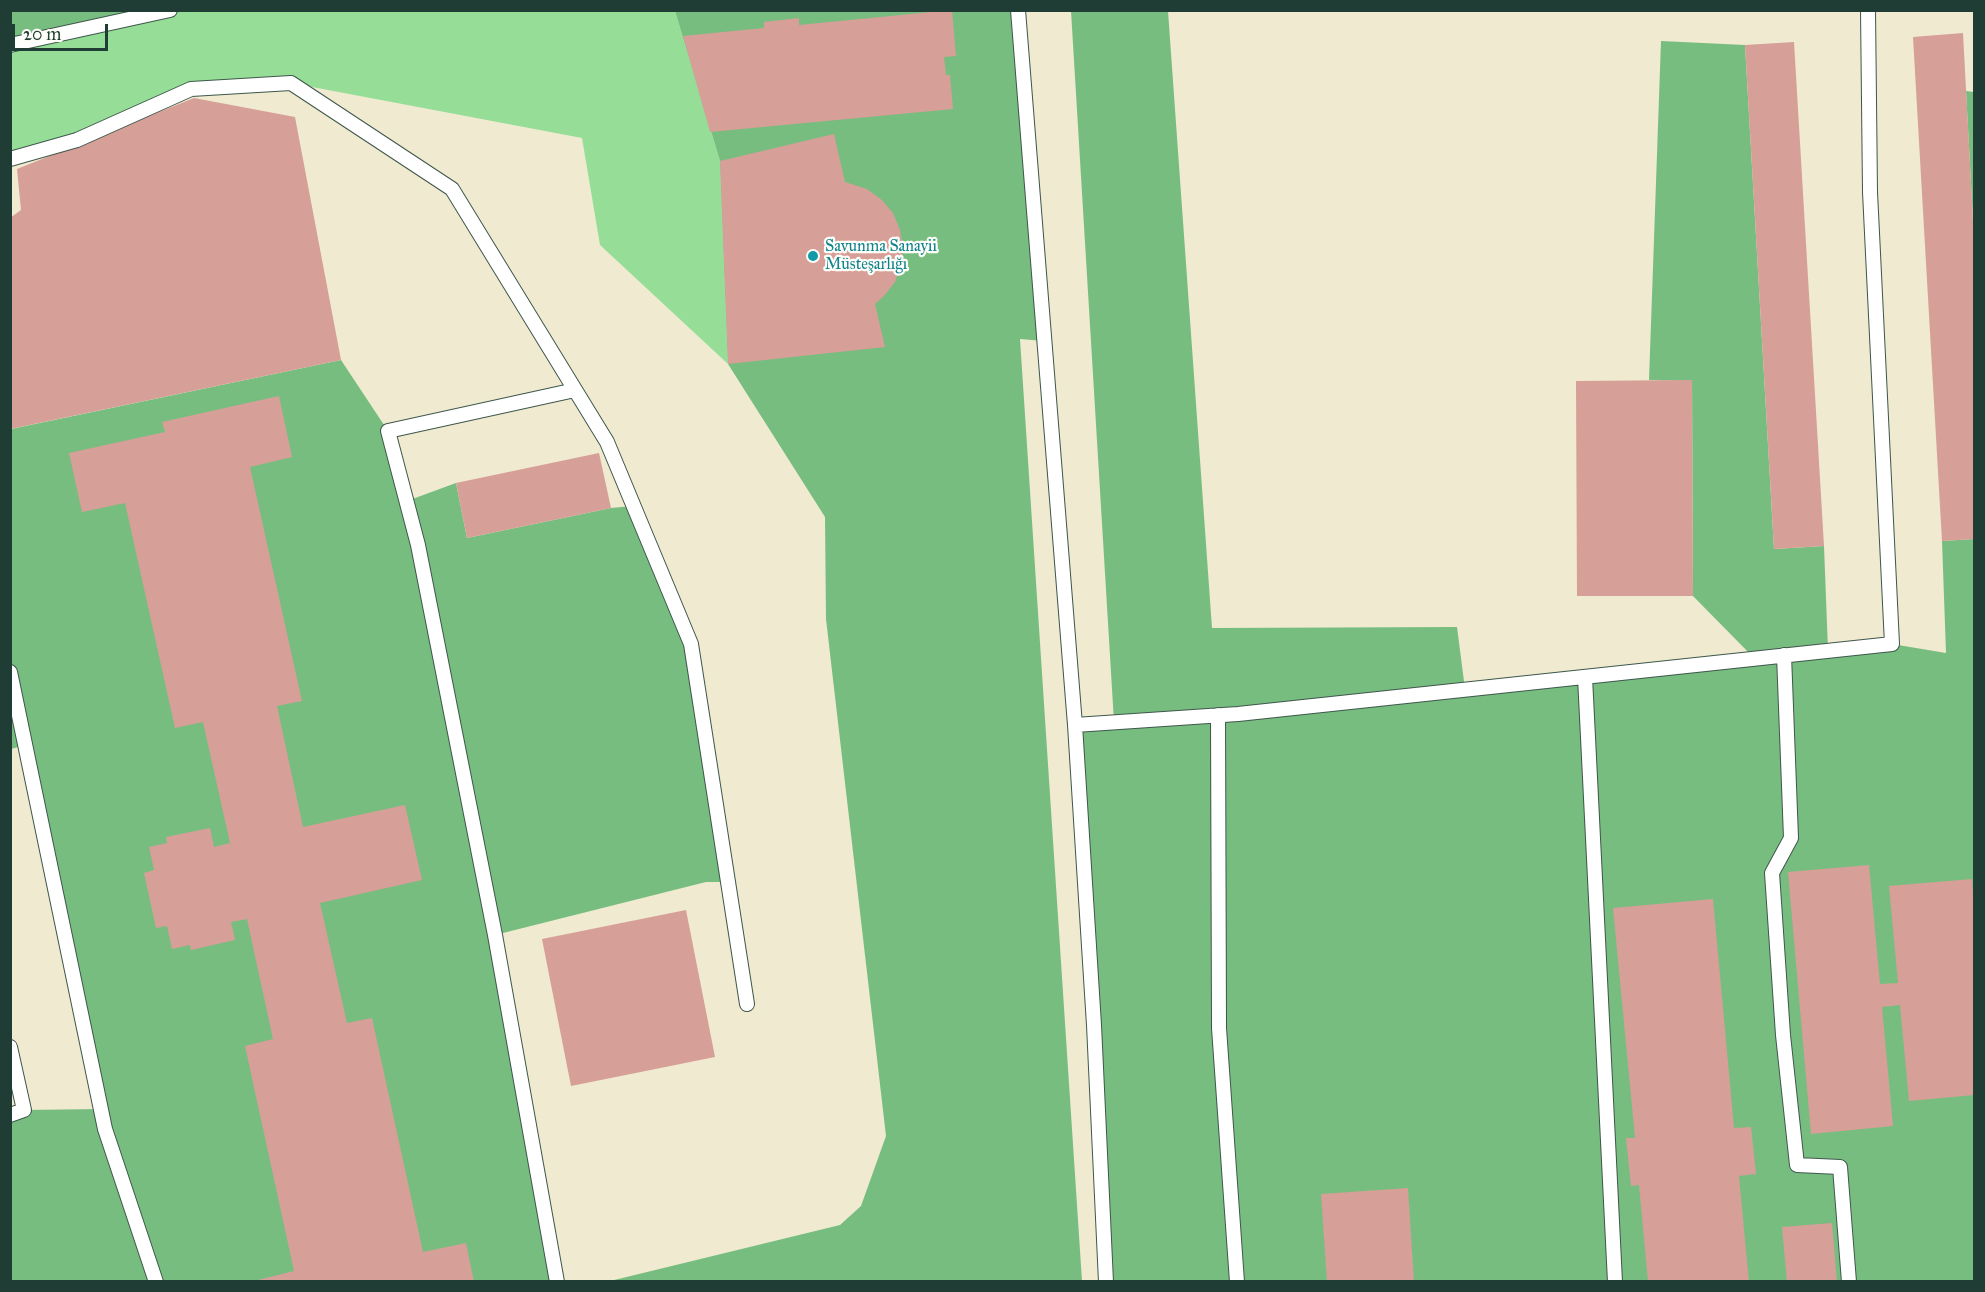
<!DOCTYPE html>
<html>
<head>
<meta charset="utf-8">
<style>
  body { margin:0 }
  #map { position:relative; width:1985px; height:1292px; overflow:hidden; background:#efead0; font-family:"IM FELL Great Primer",serif }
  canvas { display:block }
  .frame { position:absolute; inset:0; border:12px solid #1f3d34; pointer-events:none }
  .scale { position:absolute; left:12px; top:24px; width:96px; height:27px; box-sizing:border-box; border:3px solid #1f3d34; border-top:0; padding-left:8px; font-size:18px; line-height:21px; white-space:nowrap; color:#1f3d34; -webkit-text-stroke:4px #fdfcf7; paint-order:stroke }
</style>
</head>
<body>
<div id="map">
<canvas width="1985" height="1292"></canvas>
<div class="frame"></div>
<div class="scale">20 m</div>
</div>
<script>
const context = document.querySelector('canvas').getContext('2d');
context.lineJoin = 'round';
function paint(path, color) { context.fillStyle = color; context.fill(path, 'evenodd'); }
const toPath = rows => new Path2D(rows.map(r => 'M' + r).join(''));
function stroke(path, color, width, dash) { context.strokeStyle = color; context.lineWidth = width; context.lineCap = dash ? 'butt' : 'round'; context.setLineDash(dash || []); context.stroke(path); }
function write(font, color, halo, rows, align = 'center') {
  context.font = font + ' "IM FELL Great Primer",serif'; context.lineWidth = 4.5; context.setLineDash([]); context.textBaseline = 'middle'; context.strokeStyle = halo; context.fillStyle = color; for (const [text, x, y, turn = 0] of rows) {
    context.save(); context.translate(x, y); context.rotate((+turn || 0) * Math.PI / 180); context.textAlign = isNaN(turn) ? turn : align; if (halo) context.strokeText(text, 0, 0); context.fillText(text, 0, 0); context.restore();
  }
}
paint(toPath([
  [170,10,675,11,720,161,728,364,600,245,582,138,291,83,191,89,11,159,11,45]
]), '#96de97');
paint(toPath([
  [11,10,170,11,11,45],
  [675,11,1018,11,1044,341,1020,339,1082,1281,606,1282,840,1225,861,1206,886,1136,826,619,825,517,728,364,720,161],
  [1071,11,1168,11,1212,628,1457,627,1465,689,1754,658,1693,596,1692,381,1649,380,1661,41,1745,45,1774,549,1824,546,1828,650,1892,644,1946,653,1942,541,1974,539,1974,1281,1106,1281,1075,725,1114,722],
  [1966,91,1974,92,1974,239],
  [341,360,388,431,407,501,456,483,467,538,611,508,633,506,691,644,728,882,706,882,495,935,557,1281,11,1281,10,1115,24,1110,101,1109,26,745,11,749,11,429]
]), '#78bd80');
paint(toPath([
  [952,10,956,56,944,57,946,75,950,75,953,109,710,132,683,36,764,28,764,22,799,18,799,25],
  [1963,33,1974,239,1974,539,1942,541,1913,37],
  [1794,42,1824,546,1774,549,1745,45],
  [194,98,295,117,341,360,10,429,10,218,21,210,17,169],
  [834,134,845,182,867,189,882,200,893,213,900,230,903,247,901,265,895,282,884,296,875,304,885,347,728,364,720,161],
  [1692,380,1693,596,1577,596,1576,381],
  [279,396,292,457,250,467,302,701,277,706,303,827,405,805,422,880,320,903,347,1023,372,1018,423,1252,466,1243,474,1282,250,1282,294,1271,245,1046,273,1039,247,919,231,922,235,940,191,950,190,945,172,949,167,926,156,928,144,873,154,870,149,847,167,843,166,837,210,828,214,847,230,843,203,722,175,728,125,503,82,512,69,453,165,432,162,422],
  [599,453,611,508,467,538,456,483],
  [1869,865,1880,984,1898,983,1889,886,1972,879,1974,907,1974,1095,1909,1101,1900,1005,1882,1007,1893,1126,1811,1134,1788,872],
  [1713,899,1734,1128,1751,1127,1756,1174,1739,1176,1749,1282,1648,1282,1639,1185,1631,1186,1626,1138,1635,1138,1613,908],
  [686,910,715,1057,571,1086,542,939],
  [1408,1188,1414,1282,1327,1282,1321,1194],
  [1832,1223,1837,1282,1787,1282,1782,1227]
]), '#d69f97');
const service = toPath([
  [1018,10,1075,725,1094,1025,1106,1282],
  [10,45,170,10],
  [10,159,77,140,191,89,291,83,452,189,607,442,691,644,747,1004],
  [1784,655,1791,838,1772,873,1783,1035,1797,1165,1840,1167,1849,1282],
  [10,672,105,1129,156,1282],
  [1585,677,1615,1282],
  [1218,715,1219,1028,1237,1282],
  [1075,725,1238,714,1892,644,1870,192,1868,10],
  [10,1047,24,1110,10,1115],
  [557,1282,495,935,418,545,388,431,575,390]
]);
stroke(service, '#3e574b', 16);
stroke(service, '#fff', 14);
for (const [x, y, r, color] of [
  [813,256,6,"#0f9aa8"]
]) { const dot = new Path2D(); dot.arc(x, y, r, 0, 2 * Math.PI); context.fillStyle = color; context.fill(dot); stroke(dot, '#fdfcf7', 2); }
write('16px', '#0d838f', '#fdfcf7', [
  ["Savunma Sanayii",825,247],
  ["Müsteşarlığı",825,265]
], 'left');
</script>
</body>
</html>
